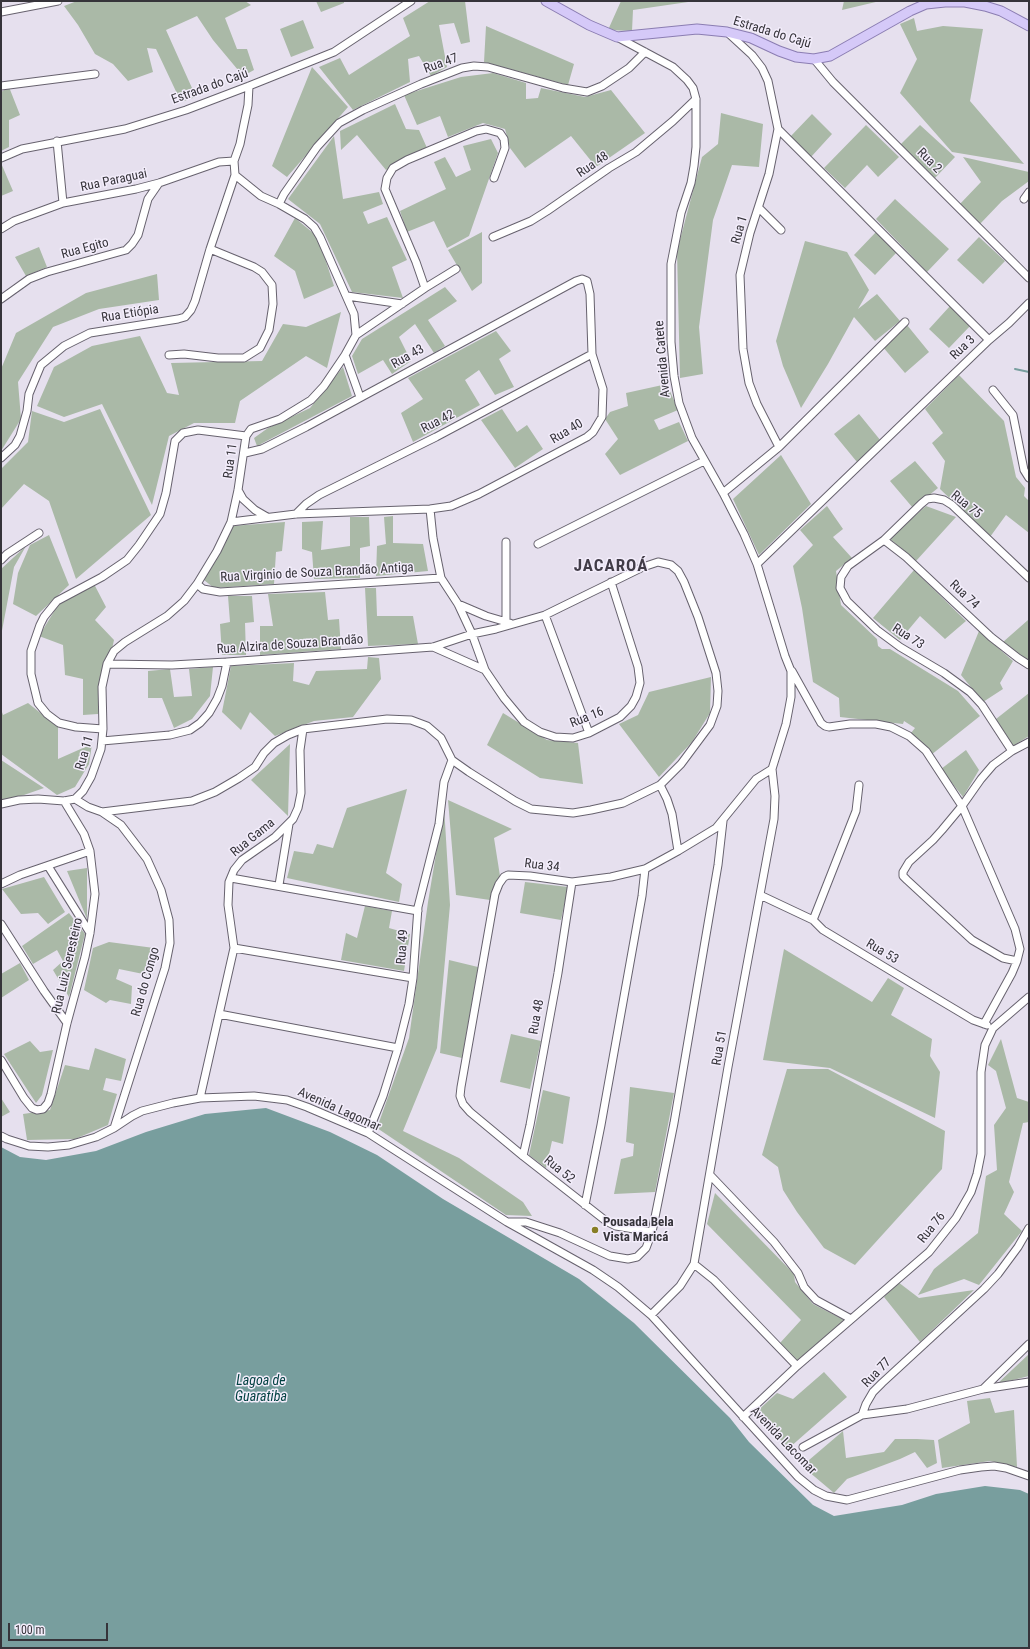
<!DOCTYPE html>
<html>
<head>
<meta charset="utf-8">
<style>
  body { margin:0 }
  #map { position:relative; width:1030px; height:1649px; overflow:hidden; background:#e6e0ee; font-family:"Roboto Condensed",sans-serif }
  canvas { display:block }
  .frame { position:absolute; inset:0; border:2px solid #36343a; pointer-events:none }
  .scale { position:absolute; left:8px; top:1623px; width:100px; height:18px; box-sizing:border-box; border:2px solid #36343a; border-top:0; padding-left:5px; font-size:12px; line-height:14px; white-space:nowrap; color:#36343a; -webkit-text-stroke:3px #f3edfb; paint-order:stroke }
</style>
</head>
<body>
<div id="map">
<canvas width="1030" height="1649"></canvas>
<div class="frame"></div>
<div class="scale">100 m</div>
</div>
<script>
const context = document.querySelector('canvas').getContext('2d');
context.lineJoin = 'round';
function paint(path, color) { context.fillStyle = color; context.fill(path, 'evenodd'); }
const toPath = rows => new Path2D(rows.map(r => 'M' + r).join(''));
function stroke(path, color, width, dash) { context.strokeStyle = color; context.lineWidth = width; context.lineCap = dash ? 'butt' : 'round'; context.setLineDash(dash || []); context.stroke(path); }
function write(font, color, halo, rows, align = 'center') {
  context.font = font + ' "Roboto Condensed",sans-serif'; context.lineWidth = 3; context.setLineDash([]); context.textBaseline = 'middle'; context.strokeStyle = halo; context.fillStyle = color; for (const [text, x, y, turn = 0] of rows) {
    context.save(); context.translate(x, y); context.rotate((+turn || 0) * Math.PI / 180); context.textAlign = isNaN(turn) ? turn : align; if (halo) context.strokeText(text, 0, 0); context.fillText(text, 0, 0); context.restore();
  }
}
paint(toPath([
  [77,1,245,1,251,5,225,18,237,49,247,49,254,70,243,76,213,40,197,16,166,30,196,97,181,102,156,49,147,48,153,72,128,81,113,64,95,54,78,25,64,6],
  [316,1,344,1,344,3,321,12],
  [430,1,465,1,470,42,461,44,454,23,439,25,447,67,431,76,419,56,408,59,410,82,353,110,319,67,340,58,349,75,410,36,403,18],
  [621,1,695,1,633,10,632,31,608,30],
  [844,1,880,1,842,10],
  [914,18,917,31,943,26,983,29,970,101,1024,164,952,152,900,93,917,59,900,24],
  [303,20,314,48,291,57,280,29],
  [486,26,574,64,568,85,484,62],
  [312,67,348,107,287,177,272,166],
  [493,73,526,83,526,99,538,98,541,88,585,97,611,90,645,133,596,167,571,136,525,168,510,148,505,129,483,123,448,137,440,116,417,125,404,95,461,77],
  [9,87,20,115,9,120,9,147,1,151,1,92],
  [395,104,406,129,419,130,427,148,386,170,357,135,341,150,340,131],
  [721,113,763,124,759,167,732,165,713,220,699,327,703,374,680,378,677,251,702,157,718,144],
  [812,114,832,134,811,157,790,137],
  [866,125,899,157,878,177,867,165,845,188,824,168],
  [920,125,955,157,935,178,900,145],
  [334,136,343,199,379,192,383,204,363,212,368,224,387,217,407,260,392,267,403,298,352,292,320,224,288,199],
  [491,139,498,153,469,236,447,248,434,221,407,232,400,211,446,189,434,162,445,157,456,177,471,170,463,146],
  [963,157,1029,172,1029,181,1002,201,980,224,959,205,981,182],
  [1,163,13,191,1,196],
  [895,199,949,249,927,272,876,219],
  [295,218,318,237,334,286,304,299,295,271,274,256],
  [482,232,482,283,472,291,448,250],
  [876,232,897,252,875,275,854,255],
  [979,237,1005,261,983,284,957,260],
  [805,241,847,252,869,290,858,309,877,294,900,321,875,341,854,317,828,364,801,408,783,366,776,341],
  [39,247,47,267,26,276,15,257],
  [157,274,159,300,99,309,53,327,18,382,21,419,1,451,1,369,16,333,86,293],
  [445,287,457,301,428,320,445,346,434,353,415,324,399,337,411,361,392,374,383,360,358,374,352,356,362,339],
  [950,306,971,325,949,348,929,329],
  [341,312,327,368,306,356,240,401,235,423,194,423,169,436,152,505,102,404,64,417,37,406,54,367,92,346,140,336,167,393,179,395,171,363,262,361,283,324,306,327],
  [907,325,929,352,905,373,882,346],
  [496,331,511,351,499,359,514,387,495,395,479,370,465,380,480,405,413,442,401,413,423,399,408,378],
  [343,367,352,396,257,446,254,438,268,428,310,408],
  [959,375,1004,421,1016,477,1025,488,1024,496,1029,501,1029,533,1006,515,990,537,940,489,945,461,932,443,943,433,925,409],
  [667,384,678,410,654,420,659,430,679,422,688,441,620,475,605,454,618,439,605,419,610,412,628,406,626,393],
  [100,409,151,515,76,579,49,501,24,484,1,509,1,469,28,442,32,411,64,422],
  [502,409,517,432,527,425,543,449,515,468,481,420],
  [859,414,881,441,857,462,834,434],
  [781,455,811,504,759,555,733,499],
  [915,461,938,488,913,508,890,481],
  [827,506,843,529,833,537,852,558,836,571,841,605,877,639,878,646,882,649,890,649,958,691,980,716,931,755,911,733,915,728,904,721,903,724,840,717,839,698,813,682,802,608,793,566,813,545,800,530],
  [926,506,956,517,916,561,889,538],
  [393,516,393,543,423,544,428,571,376,576,377,546,386,544,384,517],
  [350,517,369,517,370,546,360,548,360,578,314,579,312,552,302,549,302,522,323,521,321,550,350,546],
  [285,522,282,551,276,552,274,584,214,588,204,580,232,526],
  [49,535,69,585,36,616,13,604,18,573,30,545],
  [26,546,14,567,1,636,1,569],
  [914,570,966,621,945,639,920,616,900,640,873,618],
  [94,584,106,607,95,620,114,640,98,714,83,715,83,679,65,675,63,645,39,636,58,605],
  [365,588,376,588,377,616,413,616,418,644,368,646],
  [325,592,328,620,339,619,341,649,260,655,260,626,273,626,268,594],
  [228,596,252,596,254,622,245,623,246,655,222,655,220,624,230,622],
  [1028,620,1029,621,1029,664,1003,642],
  [979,631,1013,661,1000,683,1003,689,983,702,961,675],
  [368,657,379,658,381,679,353,717,314,721,275,736,250,712,241,730,222,712,231,666,294,663,293,681,309,685,316,671,367,669],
  [213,667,210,696,192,719,174,728,162,698,148,698,148,671,170,669,174,697,192,696,189,669],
  [711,677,710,713,692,742,659,777,619,724,638,715,649,692],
  [1029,693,1029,736,1013,746,996,719],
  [28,703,58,727,58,759,92,744,89,764,75,787,57,795,1,754,1,709,3,715],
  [503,713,547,740,578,743,583,784,540,778,487,745],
  [290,744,288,816,251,780],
  [966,750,979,770,963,797,941,769],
  [1,760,44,788,1,803],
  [407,789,386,873,402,884,399,902,287,878,294,851,313,854,317,844,333,848,347,808],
  [448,800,512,829,494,838,500,876,490,900,456,895],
  [444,806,450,905,437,1048,403,1131,459,1158,523,1202,532,1216,506,1215,377,1128,409,1038,428,902],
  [87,868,87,919,67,871],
  [44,877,65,912,48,924,38,913,21,914,2,889],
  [525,882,568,887,561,920,520,913],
  [365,906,392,911,389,928,410,934,404,971,341,960,346,933,357,938],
  [69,913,85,934,69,997,53,970,63,961,57,950,33,964,22,946],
  [109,942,154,948,148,975,119,969,116,979,132,986,131,1004,110,1000,106,1003,84,990,93,948],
  [784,949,872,1002,888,978,904,988,891,1015,932,1039,930,1056,940,1072,935,1118,830,1068,763,1060],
  [449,960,478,967,462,1058,440,1053],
  [20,963,29,980,1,998,1,974],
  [511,1034,541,1041,530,1089,500,1082],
  [1001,1039,1017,1098,1029,1102,1029,1122,1023,1123,1009,1182,1014,1192,1004,1214,1022,1231,979,1285,964,1279,918,1295,934,1269,978,1233,986,1176,997,1170,994,1125,1006,1108,996,1071,988,1065],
  [30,1041,40,1052,53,1050,42,1095,36,1103,4,1054],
  [95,1048,126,1059,121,1081,106,1078,103,1090,117,1094,108,1125,75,1139,27,1140,23,1114,50,1110,65,1065,89,1070],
  [787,1069,828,1069,945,1131,942,1169,855,1265,824,1248,797,1212,783,1190,778,1167,762,1155],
  [630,1087,674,1093,655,1192,614,1194,621,1159,633,1156,634,1144,626,1142],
  [543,1090,570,1097,563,1144,552,1141,546,1168,529,1155],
  [1,1098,10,1112,1,1117],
  [715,1193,794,1274,795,1282,813,1304,844,1320,798,1362,780,1343,801,1320,707,1224],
  [898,1282,919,1298,974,1290,920,1342,884,1297],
  [1029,1354,1029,1376,997,1384],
  [824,1372,847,1397,789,1448,754,1414,777,1393,793,1399],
  [990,1398,995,1413,1014,1410,1017,1467,990,1461,942,1468,938,1440,970,1423,967,1401],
  [843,1431,846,1458,884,1452,895,1439,917,1439,934,1440,937,1463,927,1468,915,1452,900,1459,847,1479,834,1493,802,1466]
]), '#aab9a7');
paint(toPath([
  [266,1108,330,1132,377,1155,443,1199,579,1279,634,1323,730,1418,749,1442,813,1505,834,1516,902,1505,936,1494,985,1486,1020,1490,1029,1494,1029,1648,1,1648,1,1147,20,1157,46,1160,96,1151,146,1132,205,1114]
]), '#789e9e');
stroke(toPath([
  [1015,369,1029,372]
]), '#789e9e', 2);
const minor = toPath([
  [1,12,58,1],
  [727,32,752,55,762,68,768,81,778,129,769,174,750,233,740,275,743,349,749,383,757,404,779,447],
  [617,37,673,67,687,80,693,88,696,99,696,147,694,166,691,183,681,213,671,264,671,342,674,376,679,403,692,438,723,493,744,534,757,564,785,656,791,671,791,697,789,708,786,724,772,769,775,796,774,819,728,1067,694,1264,680,1286,651,1315],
  [814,59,833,82,1029,278],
  [1,86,95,74],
  [57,141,63,203],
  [1,158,22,149,125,129,186,110,249,86,334,52,411,1],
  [1024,199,1029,192],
  [279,204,284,194,317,147,339,123,363,110,421,84,462,68,474,66,488,67,563,88,587,92,602,86,629,68,645,52],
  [759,208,781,230],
  [1,229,14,221,63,203,136,189,159,183,219,162,234,161],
  [493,237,531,221,547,211,609,168,636,152,673,121,696,99],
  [425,288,456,269],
  [347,296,402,304],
  [1,299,29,279,47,272,126,250,132,244,138,235,148,199,159,183],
  [356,335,425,288,416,262,385,189,387,178,393,168,407,160,476,131,486,129,500,133,504,139,505,148,494,178],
  [989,340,1009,323,1029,303],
  [169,355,184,354,218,358,244,358,260,348,269,330,273,304,272,285,262,272,254,267,210,249],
  [345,355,360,397],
  [993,390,1013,415,1024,470,1029,478],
  [1,458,15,445,20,436,27,411,29,394,41,365,64,346,90,333,178,319,185,317,191,310,195,301,210,249,235,175],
  [238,490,243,499,255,510,267,517],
  [723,493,779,447,905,322],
  [430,509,433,538,441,578,458,604,472,634,485,670,504,698,524,722,540,732,555,737,573,738,589,733,620,717,631,706,636,697,640,683,638,667,611,582],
  [296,514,306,504,319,495,436,437,592,354],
  [231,522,296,514,430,509,451,506,479,494,587,437,593,432,602,417,603,389,592,354,590,294,587,281,582,279,576,281,306,427,262,449,245,453],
  [884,540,906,557,991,637,1018,658,1029,665],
  [506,542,506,622],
  [538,544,704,461],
  [1,560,7,554,39,533],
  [757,564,989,340,778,129],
  [197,584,203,589,220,592,441,578],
  [458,604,486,616,510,623],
  [545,615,589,733],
  [433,647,485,670],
  [792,671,821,723,825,726,829,727,850,724,876,724,891,727,909,736,926,751,962,806,1015,929,1020,949,1017,961,1012,973,984,1024],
  [103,729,76,727,59,723,47,714,38,703,31,674,31,651,40,625,44,617,57,601,102,577,127,560,139,545,160,514,166,493,175,441,183,433,198,430,246,436],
  [102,741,170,735,190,730,200,723,209,713,217,699,222,686,227,662],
  [1012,751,982,705,970,692,944,673,900,647,877,630,847,601,840,588,841,577,848,566,884,540,921,504,927,499,934,498,944,500,952,505,1029,578],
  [660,785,667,799,672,814,678,851],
  [75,799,88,807,102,812,192,801,215,792,239,778,255,767,264,753,274,743,288,735,303,729,387,719,411,720,427,726,441,738,452,760,469,772,515,801,531,809,573,813,591,810,623,803,660,785,681,764,710,725,717,706,718,691,716,673,698,617,684,582,678,571,671,565,658,562,643,567,545,615,496,629,472,634,433,647,227,662,172,665,107,664],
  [1,804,19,800,38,799,64,801,75,799,83,791,91,777,101,749,103,729,102,687,107,664,114,651,125,642,167,616,184,601,197,584,217,551,231,522,238,490,246,436,251,429,280,419,311,400,324,386,345,355,356,335,354,314,320,237,314,227,305,219,279,204,261,196,235,175,234,161,240,144,243,129,248,105,249,86],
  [102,812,121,825,147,859,161,890,169,920,170,943,165,968,114,1128],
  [48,866,90,933],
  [231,878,418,911],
  [1,884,20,875,90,851],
  [279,885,289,824],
  [760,895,813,920,823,930,931,995,973,1020,987,1025],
  [813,920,856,811,859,785],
  [1,924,44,991,67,1023],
  [234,948,413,978],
  [1017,961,1003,958,972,940,907,880,903,876,903,872,909,862,933,840,942,830,962,806,981,779,993,765,1012,751,1029,742],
  [219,1014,398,1048],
  [1,1060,24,1098,32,1108,37,1110,43,1109,48,1103,51,1094,67,1023,85,957,90,933,95,894,90,851,84,834,64,801],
  [200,1098,234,948,228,905,229,882,234,870,242,860,275,837,293,819,298,808,301,793,300,750,303,729],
  [368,1133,383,1096,398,1048,409,1004,413,978,418,907,439,824,444,782,452,760],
  [1,1136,7,1139,29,1146,48,1147,69,1145,96,1137,114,1128,132,1116,142,1111,173,1103,200,1098,254,1096,287,1100,307,1107,368,1133,507,1222,593,1270,618,1287,651,1315,798,1477,814,1490,826,1496,847,1500,960,1470,981,1467,994,1466,1006,1468,1029,1476],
  [523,1156,530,1125,558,973,572,882],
  [711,1176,774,1242,798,1273,804,1287,816,1300,851,1319],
  [585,1205,601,1125,642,896,645,869],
  [509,1222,526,1222,560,1233,610,1256,628,1259,637,1257,646,1248,652,1232,674,1123,718,865,723,821],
  [1029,1228,1018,1247,998,1274,984,1289,882,1383,873,1392,866,1404,862,1415,907,1409,983,1389,1029,1382],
  [652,1232,616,1226,606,1221,523,1156,470,1112,463,1104,460,1096,461,1087,495,894,499,884,504,877,508,875,530,876,572,882,611,877,645,869,678,851,716,828,756,779,772,769],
  [694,1264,714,1280,797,1366],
  [983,1389,1029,1344],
  [743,1417,797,1366,929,1252,956,1218,971,1192,977,1174,981,1154,981,1072,985,1045,993,1028,1029,997],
  [803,1447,862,1415]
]);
const major = toPath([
  [546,1,589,25,617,37,697,29,727,32,751,38,779,51,796,57,814,59,830,56,910,11,926,4,945,2,965,2,985,6,1001,11,1029,26]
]);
stroke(minor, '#67626e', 9);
stroke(major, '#8b7db2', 11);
stroke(minor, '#fff', 7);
stroke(major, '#d5c9f8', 9);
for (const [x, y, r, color] of [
  [595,1230,4,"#877e25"]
]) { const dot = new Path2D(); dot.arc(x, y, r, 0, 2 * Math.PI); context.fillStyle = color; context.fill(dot); stroke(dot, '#f3edfb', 1.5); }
write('13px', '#36343a', '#f3edfb', [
  ["Estrada do Cajú",772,33,17],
  ["Rua 47",441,64,-20],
  ["Estrada do Cajú",210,87,-20],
  ["Rua 2",929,161,45],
  ["Rua 48",593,165,-34],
  ["Rua Paraguai",114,181,-12],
  ["Rua 1",740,230,-74],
  ["Rua Egito",85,249,-15],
  ["Rua Etiópia",130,314,-9],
  ["Rua 3",963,348,-44],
  ["Rua 43",408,357,-29],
  ["Avenida Catete",663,359,-95],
  ["Rua 42",438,422,-27],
  ["Rua 40",567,432,-31],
  ["Rua 11",231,461,-82],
  ["Rua 75",966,505,39],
  ["Rua Virginio de Souza Brandão Antiga",317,573,-3],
  ["Rua 74",964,595,43],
  ["Rua 73",908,637,33],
  ["Rua Alzira de Souza Brandão",290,645,-4],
  ["Rua 16",587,718,-22],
  ["Rua 11",85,753,-74],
  ["Rua Gama",253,838,-39],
  ["Rua 34",542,866,7],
  ["Rua 49",403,947,-86],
  ["Rua 53",882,952,31],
  ["Rua Luiz Seresteiro",68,966,-77],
  ["Rua do Congo",146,982,-74],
  ["Rua 48",537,1017,-80],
  ["Rua 51",720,1048,-80],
  ["Avenida Lagomar",339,1110,24],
  ["Rua 52",559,1170,39],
  ["Rua 76",932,1228,-51],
  ["Rua 77",877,1373,-46],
  ["Avenida Lacomar",783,1441,46]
]);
write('bold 13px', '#36343a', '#f3edfb', [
  ["Pousada Bela",603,1223],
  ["Vista Maricá",603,1238]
], 'left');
write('italic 14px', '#034242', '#f3edfb', [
  ["Lagoa de",261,1381],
  ["Guaratiba",261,1397]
]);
context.letterSpacing = '1px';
write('bold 17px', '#423d48', '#f3edfb', [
  ["JACAROÁ",611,567]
]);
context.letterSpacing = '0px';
</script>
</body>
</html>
